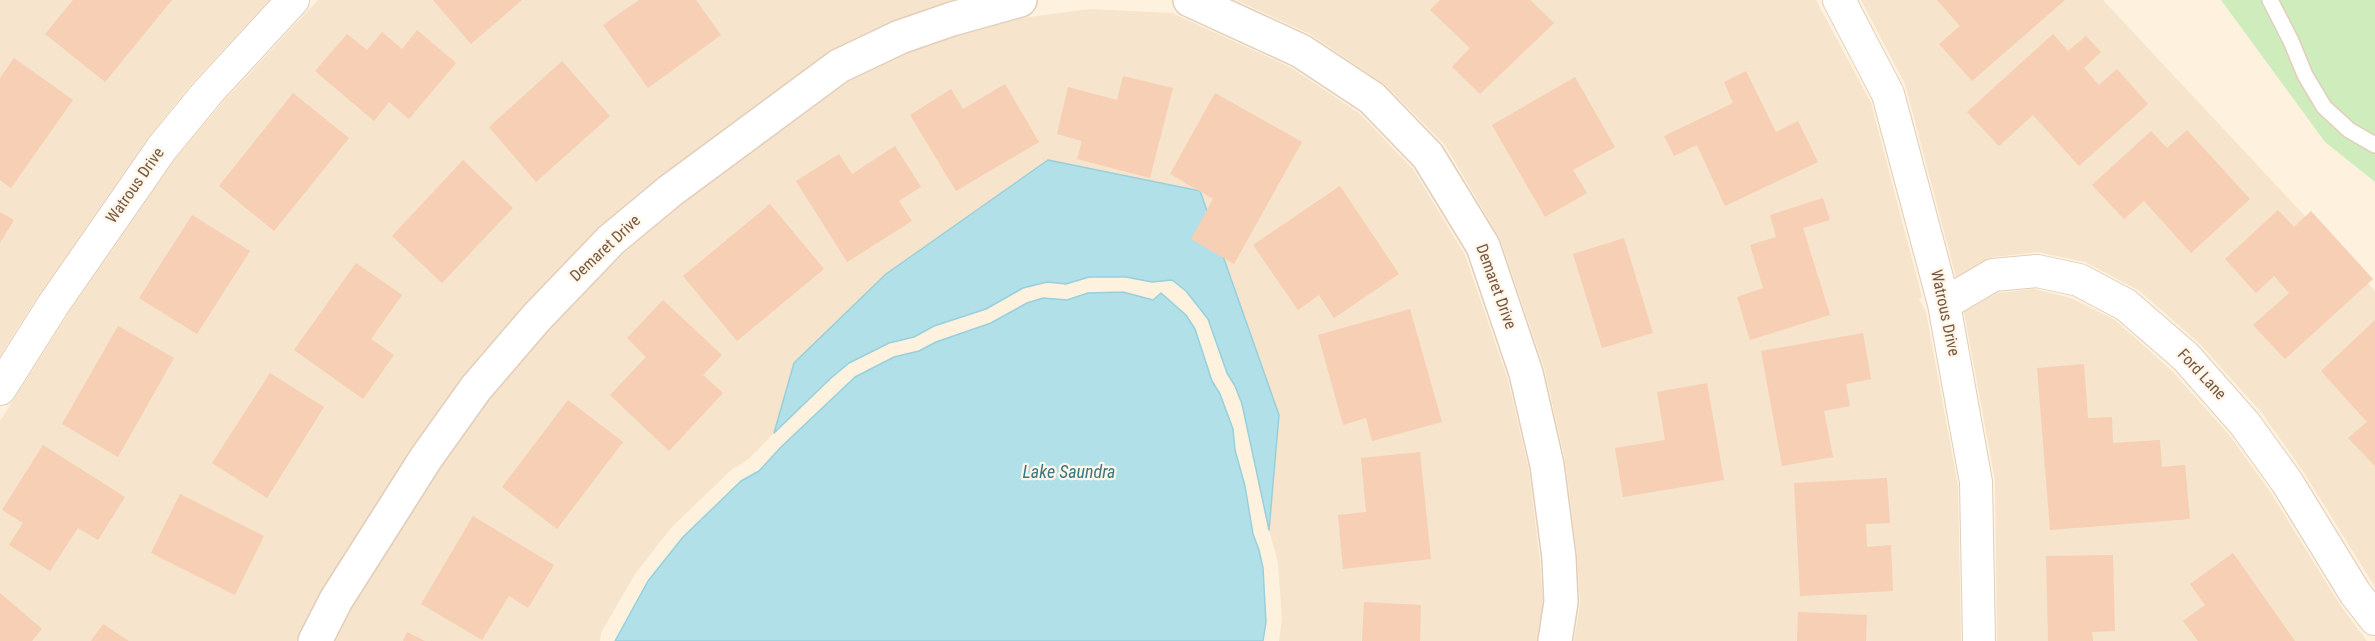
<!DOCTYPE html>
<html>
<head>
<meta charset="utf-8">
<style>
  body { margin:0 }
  canvas { display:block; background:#fef2de }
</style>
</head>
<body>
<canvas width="2375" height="641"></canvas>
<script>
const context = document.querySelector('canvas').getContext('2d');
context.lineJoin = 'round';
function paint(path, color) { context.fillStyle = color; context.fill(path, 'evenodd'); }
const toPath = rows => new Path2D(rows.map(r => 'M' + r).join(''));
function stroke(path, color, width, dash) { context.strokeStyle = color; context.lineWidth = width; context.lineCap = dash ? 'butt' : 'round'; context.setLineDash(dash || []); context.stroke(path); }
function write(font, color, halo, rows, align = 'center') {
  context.font = font + ' "Roboto Condensed",sans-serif'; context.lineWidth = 4.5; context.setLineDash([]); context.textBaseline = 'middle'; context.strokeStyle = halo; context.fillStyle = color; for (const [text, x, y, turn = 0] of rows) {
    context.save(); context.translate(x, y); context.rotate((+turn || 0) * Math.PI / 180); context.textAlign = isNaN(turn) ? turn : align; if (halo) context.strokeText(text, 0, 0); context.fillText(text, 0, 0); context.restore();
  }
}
paint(toPath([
  [0,0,270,0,195,80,148,138,38,296,0,356],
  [318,0,953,0,893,21,830,52,660,177,601,227,523,306,462,377,411,448,321,592,296,641,0,641,0,421,68,314,176,158,222,103],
  [1236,0,1816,0,1871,103,1922,297,1919,299,1926,312,1958,486,1961,641,1574,641,1580,603,1577,555,1565,460,1544,367,1500,239,1445,145,1385,85,1310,34],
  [1861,0,2103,0,2375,291,2375,587,2303,471,2261,412,2200,344,2140,291,2085,262,2038,252,1993,257,1956,277,1905,84],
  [1090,9,1172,13,1290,67,1359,113,1413,169,1465,255,1508,380,1529,470,1540,562,1543,604,1537,641,1279,641,1282,619,1278,563,1269,530,1279,415,1200,191,794,363,774,433,750,458,730,471,671,528,635,574,601,633,600,641,335,641,352,608,441,466,490,398,549,328,624,253,680,205,848,82,905,54,956,36,1021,18],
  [2034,289,2071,298,2115,320,2172,371,2230,436,2271,493,2340,605,2367,641,1997,641,1995,480,1964,312,1997,293]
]), '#f6e4cc');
paint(toPath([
  [2221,0,2375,0,2375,182,2325,142]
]), '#cfecbc');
const water = toPath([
  [1048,160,1200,191,1279,415,1269,530,1242,404,1235,386,1227,373,1208,319,1186,291,1172,280,1152,282,1126,277,1089,277,1066,284,1047,282,1023,288,986,309,934,326,914,337,889,343,849,363,831,378,774,433,794,363,886,274,1048,160],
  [1123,292,1153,300,1161,293,1186,315,1195,329,1212,381,1220,394,1233,429,1235,450,1245,486,1253,534,1259,550,1263,568,1266,622,1263,641,615,641,648,581,683,537,741,481,759,471,781,447,855,377,894,357,919,351,936,342,991,323,1027,303,1043,298,1067,300,1088,293,1123,292]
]);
paint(water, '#b2e0e9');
stroke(water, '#97d0db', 1.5);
paint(toPath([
  [73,0,172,0,105,82,45,34],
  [433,0,522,0,471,44],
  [639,0,696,0,721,35,648,88,603,25],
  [1440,0,1530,0,1554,23,1480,94,1452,67,1470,48,1430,10],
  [1937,0,2065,0,1972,81,1939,44,1960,26],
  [417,30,456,63,409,119,389,102,374,121,315,71,347,34,367,50,382,32,402,49],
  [2053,34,2068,51,2086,36,2101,52,2084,68,2099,85,2117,69,2148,104,2079,166,2033,115,1999,146,1967,112],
  [14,58,73,100,11,188,0,180,0,78],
  [562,61,610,116,536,182,489,127],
  [1746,71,1776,132,1798,121,1818,162,1725,206,1697,145,1674,156,1664,136,1733,103,1724,82],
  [1123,76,1173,88,1150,178,1077,159,1082,141,1057,134,1068,87,1117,100],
  [1575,77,1615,147,1573,170,1587,193,1545,217,1492,125],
  [1005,84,1039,142,956,191,910,115,951,89,963,109],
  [293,93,349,138,274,231,219,186],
  [1215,93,1302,142,1234,264,1191,239,1213,199,1170,174],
  [2187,130,2250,199,2191,253,2144,201,2124,219,2092,185,2151,131,2167,148],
  [895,146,921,187,899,201,912,221,847,262,796,181,839,154,852,174],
  [463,160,513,208,442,283,392,236],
  [1340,186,1399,274,1334,318,1319,295,1298,310,1253,245],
  [1823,198,1830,220,1803,228,1830,315,1750,340,1737,297,1763,288,1750,245,1776,237,1770,215],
  [770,204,824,269,737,341,683,276],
  [2278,210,2294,227,2311,211,2373,279,2285,359,2253,325,2289,293,2274,276,2256,293,2225,259],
  [0,212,14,220,0,243],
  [192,215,250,251,197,334,139,298],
  [1624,238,1653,333,1602,348,1573,254],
  [356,263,402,295,371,339,394,355,363,399,294,350],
  [663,300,722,355,703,375,723,393,669,451,610,395,646,357,627,338],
  [1410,309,1442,422,1372,441,1366,418,1343,425,1318,335],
  [2375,320,2375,466,2348,438,2367,422,2321,371],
  [118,326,174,358,118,457,62,424],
  [1863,333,1871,379,1846,384,1850,406,1824,411,1833,457,1782,466,1761,351],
  [2084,364,2088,418,2112,417,2113,443,2160,440,2162,467,2185,465,2190,519,2050,530,2037,368],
  [270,373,324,407,267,498,212,463],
  [1707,383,1724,480,1623,497,1615,448,1665,440,1657,392],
  [568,400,623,442,557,529,502,487],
  [43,445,125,497,98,540,78,528,50,571,9,545,23,523,2,510],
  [1420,452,1431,559,1343,569,1338,515,1366,512,1361,458],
  [1887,478,1890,523,1866,524,1867,547,1891,545,1893,591,1800,596,1794,483],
  [180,494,264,536,235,595,151,553],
  [473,516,554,565,528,608,509,596,482,640,421,604],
  [2233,553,2295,641,2198,641,2183,621,2205,605,2190,584],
  [2113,555,2115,631,2092,632,2093,641,2048,641,2046,556],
  [0,593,42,629,32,641,0,641],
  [1364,602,1421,605,1420,641,1362,641],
  [1798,612,1867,615,1866,641,1797,641],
  [103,624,129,641,91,641],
  [407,632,425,641,403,641]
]), '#f6cfb4');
const service = toPath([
  [2270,0,2291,41,2305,75,2324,107,2349,130,2375,145]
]);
const minor = toPath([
  [1839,0,1888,94,1944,304,1976,482,1979,641],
  [1944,304,1993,275,2037,271,2079,280,2126,305,2186,357,2245,424,2287,482,2355,593,2375,619],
  [0,389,53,305,162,148,208,92,293,0]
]);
const tertiary = toPath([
  [1190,0,1301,51,1372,98,1428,156,1483,246,1526,373,1547,465,1559,558,1561,602,1555,641],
  [315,641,336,600,426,458,476,388,537,317,611,240,670,191,839,66,900,37,952,19,1020,0]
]);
stroke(service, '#e2ceba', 18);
stroke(minor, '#e2ceba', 34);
stroke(tertiary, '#e2ceba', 36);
stroke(service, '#fff', 15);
stroke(minor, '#fff', 32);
stroke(tertiary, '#fff', 33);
write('16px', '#765745', '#fff6e7', [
  ["Watrous Drive",136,186,-55],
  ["Demaret Drive",606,249,-43],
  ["Demaret Drive",1495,287,70],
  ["Watrous Drive",1944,313,78],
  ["Ford Lane",2201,375,47]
]);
write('italic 18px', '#3a7784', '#fff6e7', [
  ["Lake Saundra",1069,473]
]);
</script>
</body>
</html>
